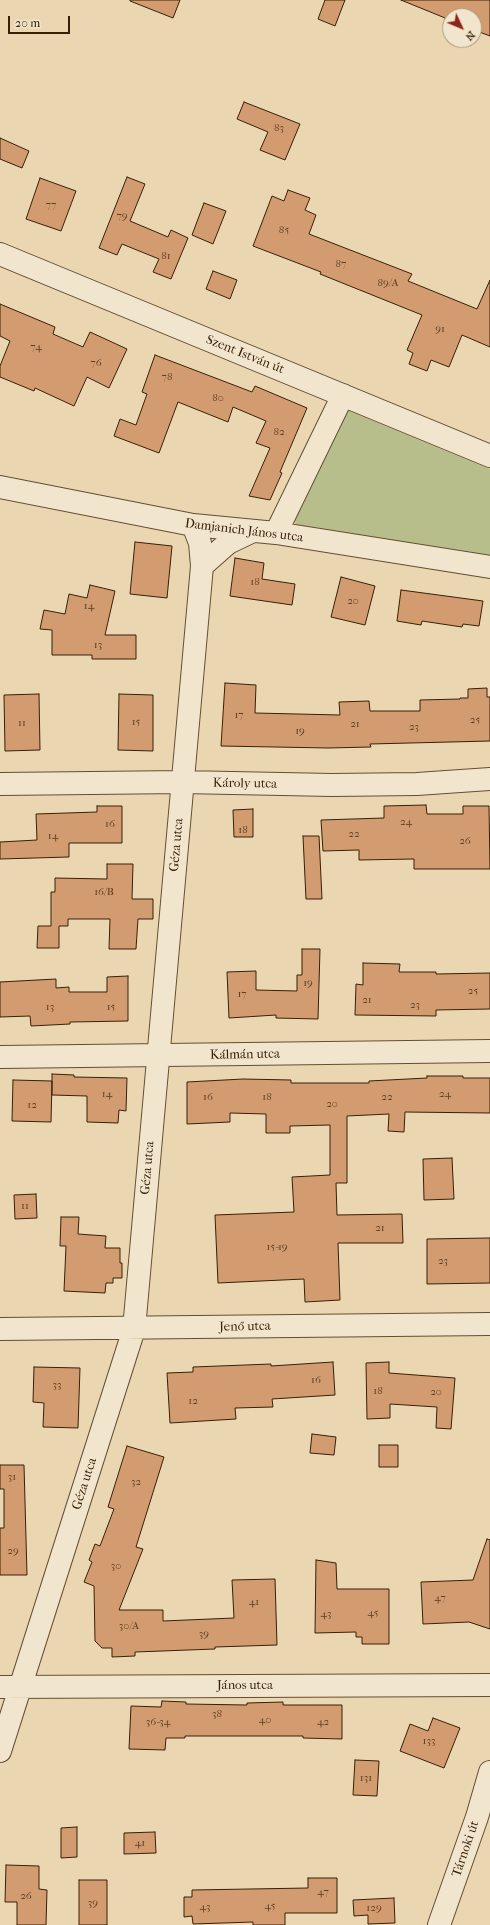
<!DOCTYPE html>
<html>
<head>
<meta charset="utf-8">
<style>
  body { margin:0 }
  #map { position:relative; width:490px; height:1925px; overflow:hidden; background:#ead7b2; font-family:"IM FELL French Canon",serif }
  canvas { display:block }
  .north { position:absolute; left:442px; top:8px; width:40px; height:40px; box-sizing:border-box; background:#f1e5cd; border:1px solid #a7967e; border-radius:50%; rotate:134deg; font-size:11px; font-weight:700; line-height:16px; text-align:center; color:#372007 }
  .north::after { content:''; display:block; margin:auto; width:14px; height:18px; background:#8f2418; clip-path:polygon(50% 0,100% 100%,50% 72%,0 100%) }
  .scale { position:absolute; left:8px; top:16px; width:62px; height:18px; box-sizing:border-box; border:2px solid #372007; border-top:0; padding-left:5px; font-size:12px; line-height:14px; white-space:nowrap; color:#372007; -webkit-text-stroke:3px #f1e5cd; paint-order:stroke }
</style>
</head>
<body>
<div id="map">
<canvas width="490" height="1925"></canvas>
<div class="north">N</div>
<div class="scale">20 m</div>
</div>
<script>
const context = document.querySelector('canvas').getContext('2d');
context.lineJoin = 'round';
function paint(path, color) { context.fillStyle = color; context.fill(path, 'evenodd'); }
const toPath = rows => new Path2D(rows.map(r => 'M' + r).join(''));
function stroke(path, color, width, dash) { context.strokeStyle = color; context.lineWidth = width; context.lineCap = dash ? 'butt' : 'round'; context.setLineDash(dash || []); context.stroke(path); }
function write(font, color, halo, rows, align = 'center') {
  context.font = font + ' "IM FELL French Canon",serif'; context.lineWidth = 3.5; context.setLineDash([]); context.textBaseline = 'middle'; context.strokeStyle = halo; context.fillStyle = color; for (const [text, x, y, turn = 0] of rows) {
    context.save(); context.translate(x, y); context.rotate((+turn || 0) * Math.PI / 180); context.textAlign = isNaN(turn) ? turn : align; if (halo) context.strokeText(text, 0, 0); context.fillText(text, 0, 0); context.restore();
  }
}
paint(toPath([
  [347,410,490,469,490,564,302,531,295,523,293,514]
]), '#b8be8b');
const building = toPath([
  [130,0,180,0,173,18,130,1,130,0],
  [325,0,345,0,335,26,318,19,325,0],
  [401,0,490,0,490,36,474,30,474,16,450,16,450,20,401,0],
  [244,102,300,124,285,160,260,150,268,132,237,119,244,102],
  [0,138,29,151,22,168,0,159,0,138],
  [127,177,145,184,130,221,168,237,171,230,188,238,171,279,153,272,159,259,122,244,117,255,99,248,127,177],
  [40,178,76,191,61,231,26,219,40,178],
  [288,190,310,198,305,210,316,215,309,234,412,274,408,281,477,309,490,280,490,347,462,335,449,367,431,360,427,371,409,364,413,353,407,350,422,315,320,274,321,272,253,246,272,196,284,201,288,190],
  [204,203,226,211,213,244,192,235,204,203],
  [213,271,237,280,230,299,206,289,213,271],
  [0,304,55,327,53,334,83,347,90,332,127,349,109,388,87,377,74,406,35,388,34,391,0,377,0,366,10,341,0,336,0,304],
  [155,355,252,392,255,386,307,408,280,472,282,473,270,500,249,496,270,448,256,443,266,421,233,407,228,422,178,402,159,453,114,436,120,419,136,425,147,394,142,392,155,355],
  [135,542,172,546,167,598,130,594,135,542],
  [235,558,264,563,262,579,295,584,292,605,230,596,235,558],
  [341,577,375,586,365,625,331,617,341,577],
  [90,585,115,591,105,635,136,635,136,659,92,659,92,655,52,655,52,630,40,629,44,610,65,614,69,594,87,598,90,585],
  [401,590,483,601,479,626,463,624,462,627,422,621,421,625,397,621,401,590],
  [225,683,256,685,255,713,340,715,339,702,369,701,370,711,420,711,420,700,460,699,460,698,468,698,468,689,487,688,487,697,490,697,490,741,370,744,371,747,328,748,221,746,225,683],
  [39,694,40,750,5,751,4,695,39,694],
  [119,694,153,695,153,751,118,750,119,694],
  [426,805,427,814,463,814,463,806,489,806,490,869,414,869,414,859,359,860,359,850,323,851,321,820,384,818,384,806,426,805],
  [97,806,122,806,122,843,69,843,69,857,0,859,0,842,37,840,36,814,97,812,97,806],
  [253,809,253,837,234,837,233,810,253,809],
  [303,836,319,836,322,899,306,899,303,836],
  [107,864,133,864,132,899,153,899,153,919,138,919,136,949,109,949,110,919,68,919,68,926,59,926,59,948,37,948,38,926,51,926,51,892,55,892,55,878,107,879,107,864],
  [302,949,320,949,318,1019,276,1018,276,1015,229,1018,227,972,256,971,256,990,297,991,297,975,302,975,302,949],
  [363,963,400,964,399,972,436,972,436,974,490,973,490,1009,436,1010,436,1016,355,1015,356,984,363,985,363,963],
  [128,976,128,1021,70,1022,70,1024,31,1026,30,1016,0,1017,0,982,56,979,56,988,69,987,69,992,107,992,107,977,128,976],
  [52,1074,74,1075,74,1077,127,1078,126,1111,119,1110,118,1123,87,1122,87,1096,52,1095,52,1074],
  [427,1076,463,1076,463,1078,490,1078,490,1113,405,1112,404,1132,388,1131,389,1114,347,1116,347,1183,336,1183,337,1215,402,1214,403,1243,338,1243,340,1300,305,1302,304,1279,218,1283,215,1215,294,1212,292,1177,330,1175,330,1125,290,1126,290,1133,266,1133,266,1114,230,1113,230,1122,187,1124,187,1082,243,1079,291,1080,291,1083,369,1083,369,1081,427,1078,427,1076],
  [13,1080,52,1081,51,1122,12,1121,13,1080],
  [452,1158,454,1199,424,1200,423,1159,452,1158],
  [36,1194,37,1218,15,1219,14,1195,36,1194],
  [61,1217,79,1217,78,1234,106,1236,105,1248,120,1248,120,1263,122,1263,122,1278,113,1278,113,1283,106,1283,105,1293,64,1291,66,1246,60,1246,61,1217],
  [490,1238,490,1283,427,1284,427,1239,490,1238],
  [333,1362,335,1395,272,1399,273,1407,235,1408,236,1419,170,1423,167,1373,193,1372,193,1367,271,1364,271,1366,333,1362],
  [389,1362,389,1373,455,1378,451,1429,436,1428,437,1407,390,1404,390,1418,367,1419,366,1363,389,1362],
  [34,1367,80,1368,78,1428,43,1427,44,1403,33,1402,34,1367],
  [312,1434,336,1437,334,1455,310,1453,312,1434],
  [379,1445,398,1445,398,1467,379,1467,379,1445],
  [127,1446,164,1457,136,1547,143,1549,119,1610,163,1610,163,1621,234,1618,232,1580,275,1579,277,1645,215,1647,215,1649,135,1652,135,1656,112,1657,112,1648,102,1648,95,1641,94,1586,84,1582,92,1562,89,1560,95,1544,100,1546,114,1509,108,1507,127,1446],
  [0,1465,24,1465,27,1575,0,1575,0,1528,4,1528,4,1489,0,1489,0,1465],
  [487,1539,490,1540,490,1629,469,1622,423,1624,421,1582,473,1580,487,1539],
  [316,1560,336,1563,337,1589,389,1589,389,1644,362,1644,362,1637,356,1637,356,1632,315,1633,316,1560],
  [162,1701,186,1702,186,1704,247,1705,247,1703,283,1702,283,1705,342,1705,342,1739,303,1738,303,1736,185,1736,185,1738,166,1738,165,1750,129,1749,131,1706,161,1707,162,1701],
  [433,1718,460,1728,444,1768,400,1751,410,1724,428,1731,433,1718],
  [355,1760,379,1761,377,1796,353,1795,355,1760],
  [77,1827,77,1857,61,1858,61,1828,77,1827],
  [155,1832,156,1853,124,1854,124,1833,155,1832],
  [6,1865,39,1866,39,1889,47,1890,46,1925,17,1925,17,1902,5,1902,6,1865],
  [308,1878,337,1878,337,1913,285,1913,285,1925,253,1925,253,1922,193,1924,192,1916,184,1917,184,1897,192,1897,192,1890,308,1888,308,1878],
  [79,1880,107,1880,107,1925,79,1925,79,1880],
  [394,1898,395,1923,368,1924,368,1915,354,1916,353,1900,394,1898]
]);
paint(building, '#d39b70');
stroke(building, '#372007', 1);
const minor = toPath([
  [0,254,490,456],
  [0,487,193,525,276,533,490,567],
  [276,533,343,395],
  [202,566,228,543,253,531],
  [0,784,182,782,332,785,417,784,490,779],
  [0,1057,490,1051],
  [0,1329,490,1324],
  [0,1687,490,1685],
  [0,1751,134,1329,202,566,200,543,193,525],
  [439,1925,477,1817,490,1772]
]);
stroke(minor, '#644e32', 24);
stroke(minor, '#f1e5cd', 22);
write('11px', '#5e3f21', null, [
  ["83",279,128],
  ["77",51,205],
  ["79",122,216],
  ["85",284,230],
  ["81",166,256],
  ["87",341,264],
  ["89/A",388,283],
  ["91",440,329],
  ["74",36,347],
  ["76",96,363],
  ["78",167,377],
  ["80",218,398],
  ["82",279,432],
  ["18",255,582],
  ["20",353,601],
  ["14",89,606],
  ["13",98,645],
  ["17",239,715],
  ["25",475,720],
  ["15",136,722],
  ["11",22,723],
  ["21",355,724],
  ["23",414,727],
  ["19",300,731],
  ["24",406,822],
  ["16",110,824],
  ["18",243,830],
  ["22",354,834],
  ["14",53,836],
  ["26",465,841],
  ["16/B",104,892],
  ["19",308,983],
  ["25",473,991],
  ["17",242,994],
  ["21",367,1000],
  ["23",415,1005],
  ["13",50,1007],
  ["15",111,1007],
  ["14",107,1094],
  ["24",445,1094],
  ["16",208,1097],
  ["18",267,1097],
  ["22",387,1097],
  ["20",332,1104],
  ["12",32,1105],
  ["11",25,1206],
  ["21",380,1228],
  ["15-19",277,1247],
  ["23",443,1261],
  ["16",316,1380],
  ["33",57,1385],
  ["18",378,1391],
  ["20",436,1392],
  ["12",193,1401],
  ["31",12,1477],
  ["32",136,1482],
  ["29",13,1551],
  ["30",116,1566],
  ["47",440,1598],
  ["41",254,1602],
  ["45",373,1613],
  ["43",326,1614],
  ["30/A",129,1626],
  ["39",204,1634],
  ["38",217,1714],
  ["40",265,1720],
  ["36-34",158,1722],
  ["42",323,1722],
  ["133",429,1741],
  ["131",366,1778],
  ["41",140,1843],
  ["47",323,1892],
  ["26",26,1896],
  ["39",93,1903],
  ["45",270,1906],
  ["43",205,1907],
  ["129",374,1908]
]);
write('13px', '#372007', '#f1e5cd', [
  ["Szent István út",245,355,22],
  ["Damjanich János utca",244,531,7],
  ["Károly utca",245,784,1],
  ["Géza utca",177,845,-85],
  ["Kálmán utca",245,1055,-1],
  ["Géza utca",148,1168,-85],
  ["Jenő utca",245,1327,-1],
  ["Géza utca",85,1484,-72],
  ["János utca",245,1686],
  ["Tárnoki út",466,1849,-71]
]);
</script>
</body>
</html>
